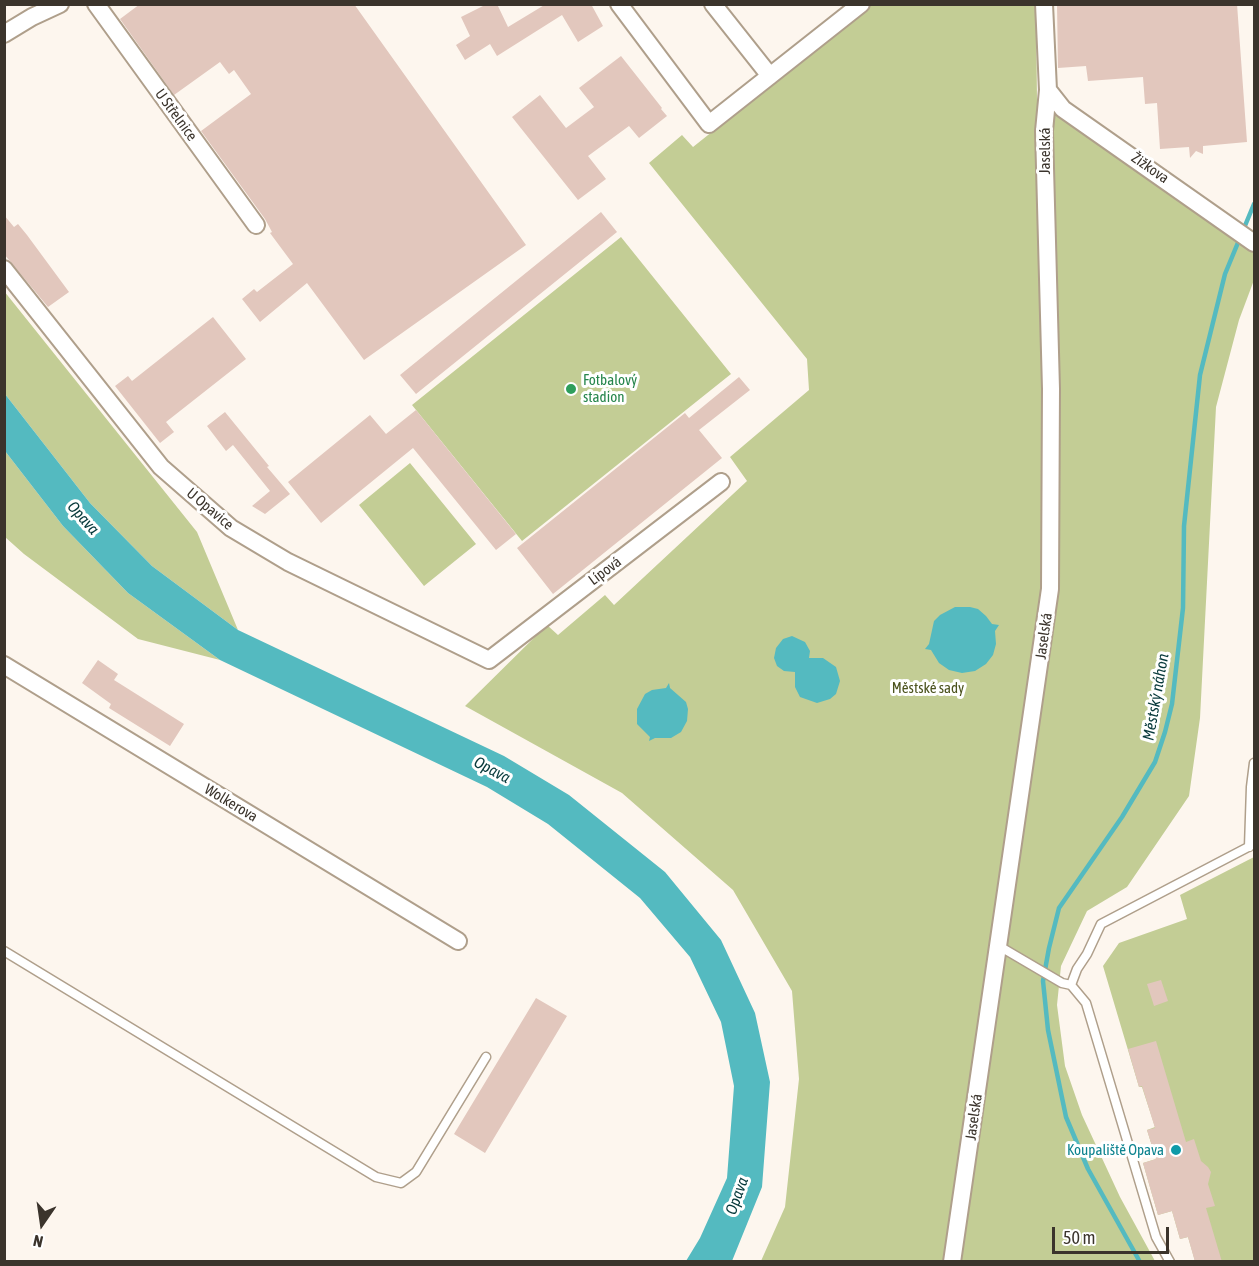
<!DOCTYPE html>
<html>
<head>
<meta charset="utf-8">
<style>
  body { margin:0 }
  #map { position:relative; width:1259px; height:1266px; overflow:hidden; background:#fdf6ee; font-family:"Asap Condensed",sans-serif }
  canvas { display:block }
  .frame { position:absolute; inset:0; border:6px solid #3b342c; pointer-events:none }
  .north { position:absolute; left:12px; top:1194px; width:60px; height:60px; -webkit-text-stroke:4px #fff; paint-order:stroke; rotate:193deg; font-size:16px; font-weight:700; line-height:24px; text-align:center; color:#3b342c }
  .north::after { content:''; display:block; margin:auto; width:21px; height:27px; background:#3b342c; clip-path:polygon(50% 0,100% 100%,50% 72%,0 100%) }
  .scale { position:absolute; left:1052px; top:1227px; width:117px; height:27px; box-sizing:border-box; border:3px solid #3b342c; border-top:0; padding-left:8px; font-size:18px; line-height:21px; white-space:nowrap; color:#3b342c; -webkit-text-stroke:4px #fff; paint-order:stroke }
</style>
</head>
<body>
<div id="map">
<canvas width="1259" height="1266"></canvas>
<div class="frame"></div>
<div class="north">N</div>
<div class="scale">50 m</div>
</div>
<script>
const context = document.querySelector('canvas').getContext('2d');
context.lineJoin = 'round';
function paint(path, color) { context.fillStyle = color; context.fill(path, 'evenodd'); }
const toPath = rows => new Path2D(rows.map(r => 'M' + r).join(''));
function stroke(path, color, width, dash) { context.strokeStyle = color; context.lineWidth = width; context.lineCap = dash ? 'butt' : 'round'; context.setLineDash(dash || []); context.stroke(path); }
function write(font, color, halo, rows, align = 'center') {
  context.font = font + ' "Asap Condensed",sans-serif'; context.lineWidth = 6; context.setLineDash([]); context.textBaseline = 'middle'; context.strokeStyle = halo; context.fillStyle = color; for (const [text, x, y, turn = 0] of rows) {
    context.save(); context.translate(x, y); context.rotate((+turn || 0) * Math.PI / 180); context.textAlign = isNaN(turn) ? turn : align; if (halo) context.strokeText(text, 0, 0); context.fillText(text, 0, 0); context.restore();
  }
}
paint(toPath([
  [871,5,1036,5,1037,101,1254,253,1254,280,1239,320,1216,407,1200,718,1189,796,1127,887,1087,911,1061,966,1057,1005,1065,1066,1082,1115,1120,1197,1155,1261,761,1261,785,1207,799,1079,792,991,733,890,622,793,465,706,547,625,558,635,605,595,614,605,747,481,730,457,809,390,807,359,649,163,682,135,693,147],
  [621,237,731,374,522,541,412,405],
  [4,291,197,532,238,630,152,566,90,503,5,394],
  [5,451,63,526,128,593,220,660,138,639,24,554,5,537],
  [410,463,476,544,424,586,359,505],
  [1254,857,1254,1261,1195,1261,1188,1237,1180,1239,1172,1211,1158,1215,1143,1163,1156,1159,1147,1130,1155,1127,1142,1087,1139,1087,1103,966,1119,943,1187,919,1180,895]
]), '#c3cd95');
paint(toPath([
  [5,394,90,503,152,566,238,630,504,756,569,795,665,872,721,940,755,1013,770,1082,762,1187,732,1261,686,1261,700,1238,727,1178,734,1086,721,1022,690,957,640,898,548,824,487,787,220,660,128,593,63,526,5,451],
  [955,607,970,607,978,609,986,616,992,624,999,625,995,631,996,644,993,655,986,664,975,671,962,673,949,670,939,663,931,650,925,649,929,644,934,621,940,615],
  [792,636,805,642,810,651,809,658,823,658,836,667,840,681,836,694,830,699,817,703,800,697,795,687,795,672,784,671,777,666,774,658,776,648,783,639],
  [669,683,670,688,686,702,688,709,687,721,681,732,671,738,655,738,649,741,650,737,637,724,637,709,645,694,652,690,666,688]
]), '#54bac0');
stroke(toPath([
  [1140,1262,1088,1169,1066,1117,1048,1030,1043,981,1049,948,1059,908,1122,817,1155,762,1165,732,1172,704,1183,608,1184,526,1200,375,1225,274,1254,204]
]), '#54bac0', 4.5);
paint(toPath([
  [140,4,354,4,526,245,364,360,307,283,260,322,242,299,254,289,257,292,293,264,270,233,272,232,265,219,201,131,251,94,234,70,229,74,220,62,174,95,120,19],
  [487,4,497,4,508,27,546,4,591,4,603,26,578,42,562,15,497,56,490,44,465,60,456,45,470,36,461,17],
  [1057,4,1237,4,1247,142,1203,146,1203,154,1196,151,1190,158,1189,147,1160,149,1157,103,1145,104,1143,77,1088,81,1086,66,1058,68],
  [621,56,662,108,661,109,667,116,639,138,629,126,588,156,606,179,578,200,512,117,540,95,566,128,594,107,579,88],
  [601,212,617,232,416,394,400,375],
  [4,215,14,227,18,224,27,235,69,292,48,307,4,254],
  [213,317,246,359,166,422,174,432,160,443,115,386,128,376,132,381],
  [739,377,750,390,699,430,722,458,553,594,517,548,685,413,689,418],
  [416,410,516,534,496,550,413,448,321,523,288,482,370,415,386,434],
  [225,412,269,466,267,467,290,494,265,514,252,506,270,491,233,445,226,451,207,426],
  [98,660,118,674,114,680,184,724,170,746,109,708,111,704,82,683],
  [1161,980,1168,1001,1154,1006,1147,984],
  [536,998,567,1016,485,1153,454,1134],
  [1156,1041,1186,1142,1194,1139,1201,1161,1208,1167,1211,1172,1208,1184,1215,1206,1206,1208,1222,1262,1195,1262,1188,1237,1180,1239,1172,1211,1158,1215,1151,1191,1143,1163,1156,1159,1147,1130,1155,1128,1142,1086,1139,1087,1128,1049]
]), '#e2c7bd');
const lane = toPath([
  [1249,847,1251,787,1254,763],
  [999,946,1062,983,1071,985,1077,969,1087,954,1101,924,1254,844],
  [4,951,376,1177,401,1183,416,1172,486,1057],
  [1071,985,1086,1003,1156,1237,1170,1262]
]);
const street = toPath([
  [96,4,256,225],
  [619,4,709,124,861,4],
  [713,4,770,76],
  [4,34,32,17,60,4],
  [1048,90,1063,109,1254,243],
  [4,269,161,467,231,528,288,562,489,660,721,482],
  [4,665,458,941],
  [952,1262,1050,589,1051,389,1044,131,1048,90,1044,4]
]);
stroke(lane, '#af9f8b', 11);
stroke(street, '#af9f8b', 20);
stroke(lane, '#fff', 8);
stroke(street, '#fff', 16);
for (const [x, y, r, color] of [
  [571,389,6,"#2e9e5b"],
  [1176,1150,6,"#0f9aa8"]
]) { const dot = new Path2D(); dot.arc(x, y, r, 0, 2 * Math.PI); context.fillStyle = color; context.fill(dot); stroke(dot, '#fff', 2); }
write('15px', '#3b342c', '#fff', [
  ["U Střelnice",176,115,54],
  ["Jaselská",1045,151,-90],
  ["Žižkova",1150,168,35],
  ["U Opavice",210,509,40],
  ["Lípová",605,571,-37],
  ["Jaselská",1044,636,-82],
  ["Wolkerova",231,803,31],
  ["Jaselská",974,1117,-82]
]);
write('15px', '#27864d', '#fff', [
  ["Fotbalový",583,380],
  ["stadion",583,397]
], 'left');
write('15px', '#4c531e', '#fff', [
  ["Městské sady",928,688]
]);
write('15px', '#0d838f', '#fff', [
  ["Koupaliště Opava",1164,1150]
], 'right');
write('italic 16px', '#07393b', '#fff', [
  ["Opava",83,518,48],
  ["Městský náhon",1156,697,-80],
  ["Opava",492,770,28],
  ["Opava",737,1196,-70]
]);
</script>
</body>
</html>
